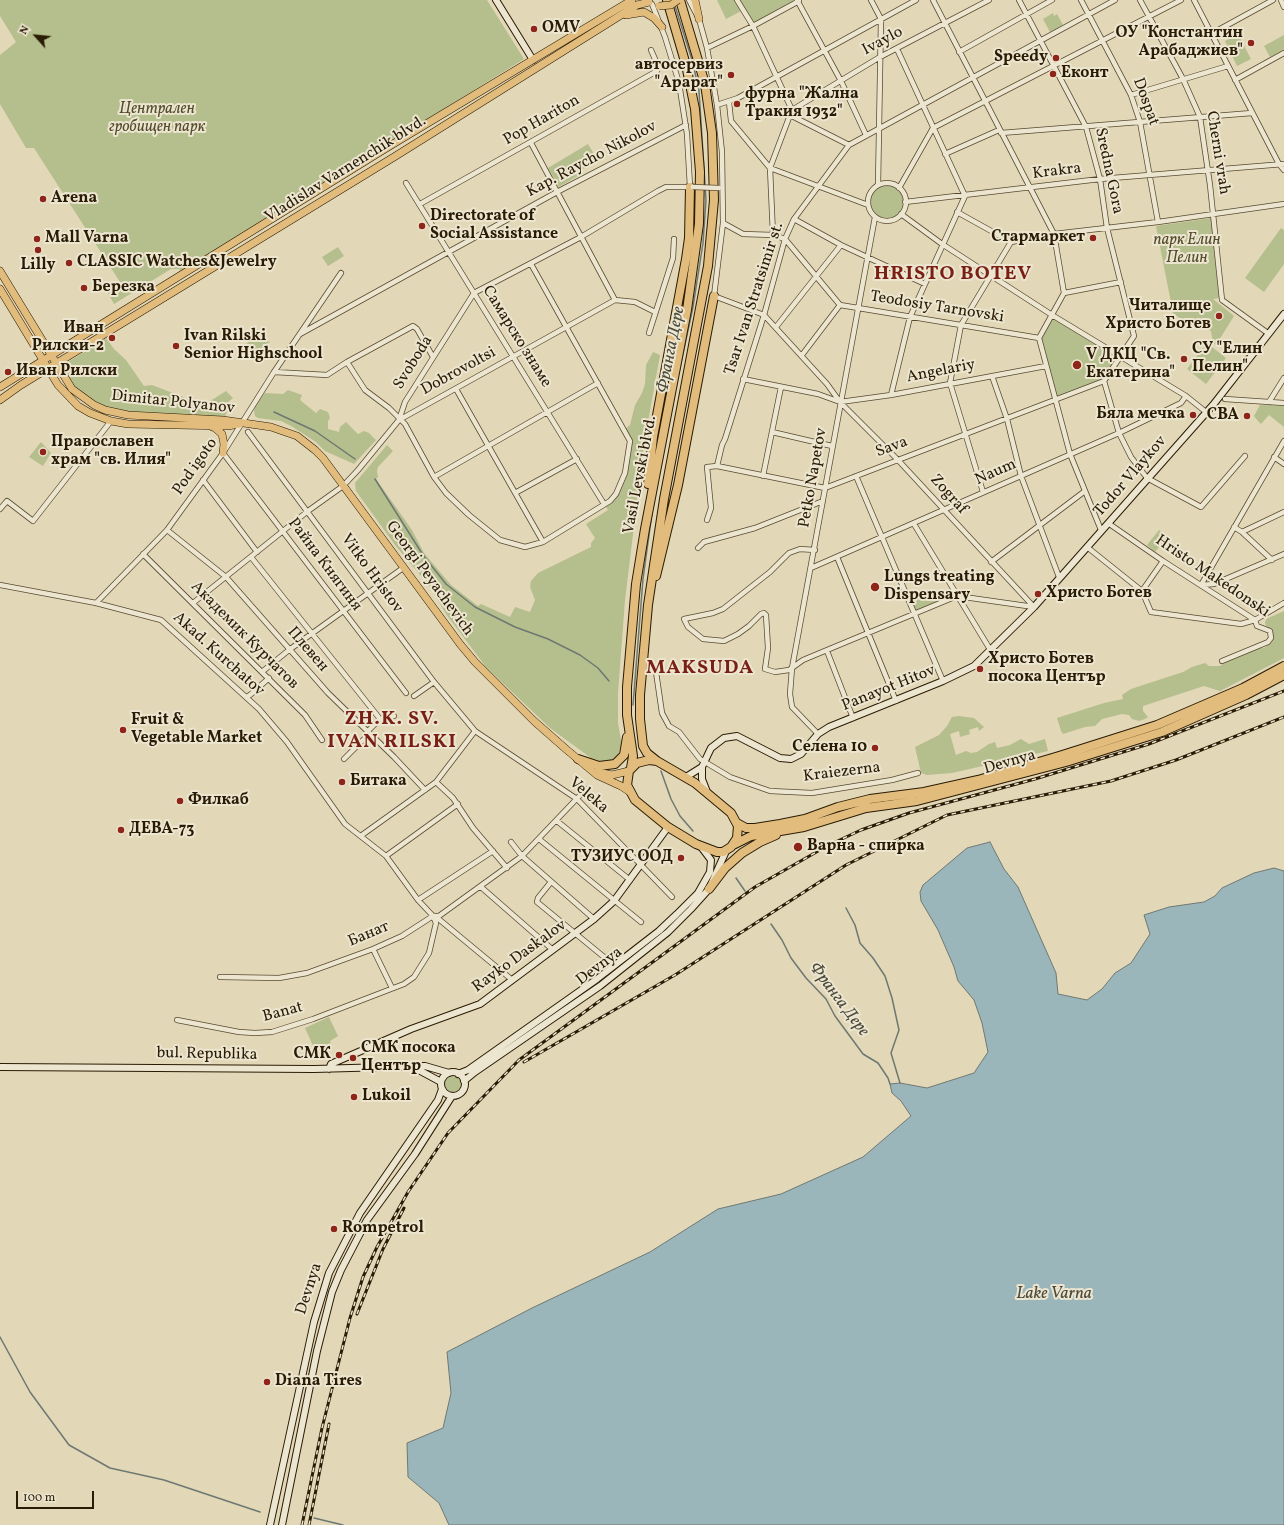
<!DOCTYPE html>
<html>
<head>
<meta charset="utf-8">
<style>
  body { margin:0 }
  #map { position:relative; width:1284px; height:1525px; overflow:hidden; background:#e2d7b7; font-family:Vollkorn,serif }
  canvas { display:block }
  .north { position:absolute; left:16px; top:16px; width:40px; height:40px; -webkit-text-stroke:3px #ece5d0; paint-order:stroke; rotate:297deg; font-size:11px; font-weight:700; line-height:16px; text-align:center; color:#2a1b04 }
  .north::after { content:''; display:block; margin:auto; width:14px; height:18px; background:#2a1b04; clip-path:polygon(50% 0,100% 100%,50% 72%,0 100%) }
  .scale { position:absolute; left:16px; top:1491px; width:78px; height:18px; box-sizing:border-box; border:2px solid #2a1b04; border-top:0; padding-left:5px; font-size:12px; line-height:14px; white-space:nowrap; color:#2a1b04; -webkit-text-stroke:3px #ece5d0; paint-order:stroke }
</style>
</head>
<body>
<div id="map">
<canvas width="1284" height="1525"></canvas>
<div class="north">N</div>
<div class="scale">100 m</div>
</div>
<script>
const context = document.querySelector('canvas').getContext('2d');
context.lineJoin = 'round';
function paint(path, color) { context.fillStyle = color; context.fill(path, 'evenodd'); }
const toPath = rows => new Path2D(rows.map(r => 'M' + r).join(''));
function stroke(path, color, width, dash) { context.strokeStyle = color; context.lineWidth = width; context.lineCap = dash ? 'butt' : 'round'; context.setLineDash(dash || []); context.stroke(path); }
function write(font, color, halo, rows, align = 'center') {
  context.font = font + ' Vollkorn,serif'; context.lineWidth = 4; context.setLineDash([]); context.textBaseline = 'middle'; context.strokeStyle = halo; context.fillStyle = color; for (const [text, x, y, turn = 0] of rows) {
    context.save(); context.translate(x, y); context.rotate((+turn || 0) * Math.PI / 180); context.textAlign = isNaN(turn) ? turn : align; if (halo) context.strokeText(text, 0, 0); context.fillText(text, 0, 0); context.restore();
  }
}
paint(toPath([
  [0,0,487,0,524,59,181,272,179,269,171,269,114,304,107,291,120,282,34,148,26,148,0,104,0,55,16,42,0,16],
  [717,0,801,0,753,26,743,10,726,19],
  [1053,13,1054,16,1057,14,1063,25,1050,32,1043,19],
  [1238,34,1251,59,1237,66,1225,41],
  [1284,35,1284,49,1270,57,1264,46],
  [588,144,598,161,581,170,583,173,559,187,548,168],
  '868 202a19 19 0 1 1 38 0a19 19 0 1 1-38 0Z',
  [1211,218,1219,298,1213,299,1234,316,1216,345,1213,343,1211,331,1196,319,1185,322,1173,313,1156,226],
  [1281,228,1284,230,1284,264,1264,292,1245,278],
  [338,247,344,256,328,266,322,257],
  [1052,315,1121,356,1106,378,1054,400,1039,338],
  [255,336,270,342,250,358,243,347],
  [106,338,114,349,126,360,144,386,152,385,204,405,226,391,233,398,227,403,230,406,223,420,114,413,80,396,60,370,68,362],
  [1207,343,1226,358,1206,384,1187,369],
  [653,352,660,355,644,444,625,600,618,693,618,723,622,746,616,758,607,763,591,758,550,728,486,667,446,614,431,588,395,545,356,491,355,483,387,445,393,451,378,467,377,471,378,477,376,479,412,530,424,553,451,585,478,606,481,604,510,617,515,607,530,612,535,600,530,587,531,581,538,573,591,547,591,543,595,538,586,524,608,510,604,504,610,501,620,486,630,441,624,430,630,425,635,405,642,393,645,384,646,365],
  [288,390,302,395,300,400,316,413,320,409,328,412,330,418,328,421,328,429,339,432,340,427,346,422,358,434,364,431,369,433,376,440,354,464,325,451,316,442,291,426,281,421,258,418,255,416,254,410,257,403,265,393,283,394],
  [1260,405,1284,406,1284,427,1269,415,1261,424,1258,421,1254,416],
  [41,442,51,453,43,466,29,457],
  [1159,530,1168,537,1155,552,1147,545],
  [905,593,957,596,914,615],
  [1284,611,1284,658,1220,691,1204,686,1143,706,1143,711,1148,717,1145,719,1139,721,1132,719,1129,715,1122,714,1102,719,1095,726,1085,727,1063,734,1061,731,1057,718,1104,703,1123,699,1122,695,1131,689,1183,672,1192,667,1205,663,1209,666,1220,666,1225,661,1258,648,1264,648,1272,642,1273,638,1271,630,1266,626,1265,623,1266,619],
  [959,716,974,718,984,727,979,731,978,727,969,730,970,734,960,737,959,731,950,734,956,755,966,751,971,753,977,752,989,744,995,742,997,748,1010,745,1021,739,1029,744,1045,739,1048,751,952,773,927,775,921,773,915,747,939,735,947,726,952,717],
  [329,1017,338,1036,330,1041,331,1043,314,1048,305,1028],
  '445 1084a8 8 0 1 1 16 0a8 8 0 1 1-16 0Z'
]), '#b5be8d');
const water = toPath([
  [990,842,1004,869,1018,887,1056,973,1058,994,1087,1000,1102,989,1115,973,1131,963,1150,934,1144,915,1169,907,1204,902,1215,896,1222,888,1254,873,1274,868,1284,871,1284,1525,449,1525,439,1503,408,1477,407,1443,443,1428,451,1393,447,1352,532,1308,650,1252,718,1209,781,1194,863,1157,911,1116,901,1101,892,1093,890,1084,900,1083,927,1088,974,1073,988,1052,982,1023,974,1000,958,981,954,967,938,930,921,901,920,892,923,885,967,848,990,842]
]);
paint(water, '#9bb6bb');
stroke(water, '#6e7872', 1);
stroke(toPath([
  [675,6,693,63,699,91,706,200,703,243,693,307,679,372],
  [274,412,315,431,355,459],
  [375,479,423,555,446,584,475,607,515,627,548,639,580,655,598,668,609,681],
  [633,705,643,579,652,513],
  [661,771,671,799,680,816,693,831],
  [736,878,745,891],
  [846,908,855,925,860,943,873,958,885,976,892,998,899,1030,891,1053,900,1083],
  [771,924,782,940,791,958,806,978,826,999,835,1016,863,1054,878,1063,888,1078,890,1084],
  [0,1337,30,1392,69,1445,110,1468,164,1480,260,1512],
  [314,1518,343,1525]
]), '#6e7872', 1.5);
const street = toPath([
  [689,0,699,19,707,48,717,105,722,152,723,223,714,296,764,315,827,384,840,402,898,460,1034,607],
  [737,0,753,26,792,110,790,115,849,145],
  [797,0,841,81,866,135],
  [871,0,881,19,878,185],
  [933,0,1054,234,1064,293],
  [1081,0,1131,95,1140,122,1158,222],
  [1140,0,1183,79,1200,117,1210,185,1222,300,1269,334],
  [1194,0,1279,164,1284,170],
  [1281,0,1284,7],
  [652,4,665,37,679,83,687,134,690,187],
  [1211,34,1273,0],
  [707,48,753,26,799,1],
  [959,52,1052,0],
  [1235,80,1284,53],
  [1131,95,1228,66],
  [729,102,731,121,770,168,868,205],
  [717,105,738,98,916,0],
  [792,110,880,57,989,0],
  [1001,133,1252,113],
  [531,143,615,300],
  [945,154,999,130],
  [406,183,604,504],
  '868 202a19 19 0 1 1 38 0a19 19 0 1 1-38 0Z',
  [899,188,933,128,1181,0],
  [905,202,1100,179,1284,164],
  [420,204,657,71,658,66,651,50],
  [957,212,1011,242,1054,234,1158,222,1284,204],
  [901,214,942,244,1052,315,1186,396,1206,412],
  [794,219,841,245,925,284],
  [723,223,743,234,773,235,785,239,840,305,1039,338],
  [773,235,770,168,790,115],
  [776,327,841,245],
  [649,333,673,258,674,239],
  [300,334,557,192,686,125],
  [802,355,840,305],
  [347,362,365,390,389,408,405,424,434,477,446,493,469,515,500,540,525,547,543,542,610,501,616,494,625,473,630,441,531,264],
  [274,372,327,375,347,362,413,326,417,329,433,357],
  [992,376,1007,419,1021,476,1059,577],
  [743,379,818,394,840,402,891,395,1046,366],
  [1104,381,1119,433,1131,457,1147,478,1201,507,1245,456],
  [456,389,543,542],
  [891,395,910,317,965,196,897,49],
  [1225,399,1284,403],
  [1269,402,1284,378],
  [399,420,615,300,635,302,655,312],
  [248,432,434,682,475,731,577,799,672,897],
  [772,432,832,446],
  [223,453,406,693],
  [1274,457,1284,464],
  [717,466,722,445,725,439,764,315,785,239,794,219,849,145,1115,0],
  [763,476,781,387],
  [856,476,943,681],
  [434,477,598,383],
  [203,480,257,552],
  [983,492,950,383,961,325,1011,242],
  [515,493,577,459],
  [0,509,7,501,33,521,111,421],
  [707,520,711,508,707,467,717,466,825,488,1104,381,1134,336,1107,228,1100,179,1086,127,1019,0],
  [1108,523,1163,561,1255,620,1257,626,1270,631,1271,638,1268,642,1222,661],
  [914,524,991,651],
  [1234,527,1242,532,1272,560],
  [167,530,226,577,328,693,394,757,425,790],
  [1101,530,1070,454,1039,338,1064,293,1121,282],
  [1242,532,1284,512],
  [1087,547,1142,591,1151,612,1241,624,1255,620,1284,603],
  [698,548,704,542,755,528,823,501],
  [815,550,800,549,789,553,770,572,723,609,713,613,684,619,688,627,703,639,724,641,738,634,749,626,761,614,764,613,766,615,768,648,765,669,775,672,789,670,803,660,957,596],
  [143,554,305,715,322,740],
  [251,557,380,719],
  [837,557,896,701],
  [991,562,1085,491],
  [811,568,1119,433,1181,403,1186,396],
  [0,585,96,603,161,620,259,709,287,742,345,824,386,856,418,900,433,916,439,916,522,856,586,789],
  [1201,585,1284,441],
  [1201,585,1214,584,1284,554],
  [1142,591,1163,561],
  [905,593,957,596,1034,607],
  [96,603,167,530,223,453,274,372,341,273],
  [193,603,308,511,343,486,358,470,399,420,405,402,474,293,581,237,658,191,666,187,692,187],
  [827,651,853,718],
  [263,671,289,650,403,568],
  [656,672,662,713,669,726,679,732,700,759,730,777,770,791,812,793,892,780,918,773],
  [414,696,434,682],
  [246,697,250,695,269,678],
  [367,732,380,719,394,716],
  [818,734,792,707,790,694,792,668,875,217],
  [344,759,369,734],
  [436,782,453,798,473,828,507,868],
  [557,821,630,880],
  [362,835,436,782,475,731],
  [539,839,641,922],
  [511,842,522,856,594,919],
  [386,856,458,804],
  [551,882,538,898,537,902,604,957],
  [481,887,553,950],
  [418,900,493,851],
  [435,916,511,979],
  [373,949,392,988],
  [177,1020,239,1032,255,1033,272,1032,313,1019,404,984,414,977,429,953,436,923,433,916,402,936,373,949,307,973,279,978,220,977]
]);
const secondary = toPath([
  [496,0,533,60],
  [686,777,702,767],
  [707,792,702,779,702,767,711,748,724,738,737,736,780,758,791,759,801,754,818,734,829,727,943,681,974,666,1034,607,1213,405,1284,314],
  [0,1067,314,1069,425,1066,449,1073],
  [415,1068,441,1082],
  [329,1069,331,1064,411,1029,480,1004,594,919,614,901,668,827],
  '441 1084a12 12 0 1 1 24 0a12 12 0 1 1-24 0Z',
  [458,1074,468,1070,597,979,659,931,677,914,698,893,710,872,711,860,702,848],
  [464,1081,475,1072,600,986,668,932,691,909,709,889,726,851],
  [270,1525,314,1322,329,1273,360,1213,438,1100,442,1089],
  [282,1525,317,1351,332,1292,341,1270,367,1220,415,1154,452,1096]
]);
const primary = toPath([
  [695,0,699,19],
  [626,15,644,12,654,18,662,27],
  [0,271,72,389,94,405,105,410,128,415,223,420,271,427,297,436,315,450,323,458,460,644,475,662,534,721,567,750,597,775,621,786,630,792],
  [0,289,58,385,78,406,90,413,111,421,128,424,228,426,239,424],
  [0,387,388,147,632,0],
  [0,400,21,385,394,157,637,5,649,2],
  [210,426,215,428,222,434,224,444,223,453],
  [598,772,612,775,629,771]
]);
const highway = toPath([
  [648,484,653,437,686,259,689,238,690,187],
  [656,576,678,485,714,296],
  [578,759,599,766,615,764,624,755,627,737],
  [649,760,657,761,695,783,731,813,738,826,737,838,731,847,723,852,717,852,696,844,668,827,635,800,627,785,629,771,637,763,649,760],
  [657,761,647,753,643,746,640,719,640,695,648,605,664,499,708,266,714,200,712,133,705,84,680,0],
  [631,768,633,756,627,715,627,687,636,584,645,529,687,310,699,224,700,172,695,109,686,65,667,0],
  [737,823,746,828,755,828,780,824,805,819,838,807,870,799,924,792,978,780,1059,756,1157,725,1243,688,1284,666],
  [733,845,751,836,804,827,866,808,917,801,1066,762,1162,732,1246,695,1284,675],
  [709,889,725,868,742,853,760,842,776,835]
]);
stroke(street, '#584a31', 6);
stroke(secondary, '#2a1b04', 8);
stroke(primary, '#2a1b04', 8);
stroke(highway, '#2a1b04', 10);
stroke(street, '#ece5d0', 4.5);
stroke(secondary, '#ece5d0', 6);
stroke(primary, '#e1bc7c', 7);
stroke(highway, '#e1bc7c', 8);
const rail = toPath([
  [524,1062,675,975,846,865,947,815,1111,781,1176,760,1284,717],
  [357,1314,383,1249,404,1208],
  [302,1525,322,1428,350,1318,363,1277,377,1247,408,1192,448,1133,519,1060,755,887,827,846,861,830,909,813,1035,779,1149,744,1284,691],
  [309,1525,329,1424]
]);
stroke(rail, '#2a1b04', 3);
stroke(rail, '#ece5d0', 1.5, [4.5]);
const streetBridge = toPath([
  [693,187,719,188]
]);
const primaryBridge = toPath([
  [659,6,671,5,678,0]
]);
stroke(streetBridge, '#584a31', 6, []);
stroke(primaryBridge, '#2a1b04', 8, []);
stroke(streetBridge, '#ece5d0', 4.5);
stroke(primaryBridge, '#e1bc7c', 7);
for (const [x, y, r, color] of [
  [534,29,4,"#8f2418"],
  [1251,43,4,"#8f2418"],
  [1056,58,4,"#8f2418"],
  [1053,74,4,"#8f2418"],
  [731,75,4,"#8f2418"],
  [737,104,4,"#8f2418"],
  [43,199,4,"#8f2418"],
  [422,226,4,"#8f2418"],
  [1093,238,4,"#8f2418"],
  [37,239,4,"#8f2418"],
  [38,250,4,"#8f2418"],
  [69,263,4,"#8f2418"],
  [84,288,4,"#8f2418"],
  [1219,316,4,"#8f2418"],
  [112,338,4,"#8f2418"],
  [176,346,4,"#8f2418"],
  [1184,359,4,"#8f2418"],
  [1077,365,5,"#8f2418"],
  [8,372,4,"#8f2418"],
  [1193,415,4,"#8f2418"],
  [1247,416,4,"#8f2418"],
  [43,452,4,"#8f2418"],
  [875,587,5,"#8f2418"],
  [1038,594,4,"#8f2418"],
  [980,669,4,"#8f2418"],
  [123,730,4,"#8f2418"],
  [875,748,4,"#8f2418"],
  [342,782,4,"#8f2418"],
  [180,801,4,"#8f2418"],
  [121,830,4,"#8f2418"],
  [798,847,5,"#8f2418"],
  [681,858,4,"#8f2418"],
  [339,1055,4,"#8f2418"],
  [353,1058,4,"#8f2418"],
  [354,1097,4,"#8f2418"],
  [334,1229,4,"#8f2418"],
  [267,1382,4,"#8f2418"]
]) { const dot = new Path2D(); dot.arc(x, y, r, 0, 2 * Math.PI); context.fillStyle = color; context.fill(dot); stroke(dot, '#ece5d0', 1.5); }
write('bold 16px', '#2a1b04', '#ece5d0', [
  ["OMV",542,29],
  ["ОУ \"Константин",1243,34,"right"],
  ["Арабаджиев\"",1243,52,"right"],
  ["Speedy",1048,58,"right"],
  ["автосервиз",723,66,"right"],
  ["\"Арарат\"",723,84,"right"],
  ["Еконт",1061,74],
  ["фурна \"Жална",745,95],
  ["Тракия 1932\"",745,113],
  ["Arena",51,199],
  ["Directorate of",430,217],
  ["Social Assistance",430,235],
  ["Стармаркет",1085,238,"right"],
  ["Mall Varna",45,239],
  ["CLASSIC Watches&Jewelry",77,263],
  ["Lilly",38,266,"center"],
  ["Березка",92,288],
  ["Читалище",1211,307,"right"],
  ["Христо Ботев",1211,325,"right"],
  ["Иван",104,329,"right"],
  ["Рилски-2",104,347,"right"],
  ["Ivan Rilski",184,337],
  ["Senior Highschool",184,355],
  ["СУ \"Елин",1192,350],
  ["Пелин\"",1192,368],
  ["V ДКЦ \"Св.",1086,356],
  ["Екатерина\"",1086,374],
  ["Иван Рилски",16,372],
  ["Бяла мечка",1185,415,"right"],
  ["CBA",1239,416,"right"],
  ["Православен",51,443],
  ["храм \"св. Илия\"",51,461],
  ["Lungs treating",884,578],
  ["Dispensary",884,596],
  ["Христо Ботев",1046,594],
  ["Христо Ботев",988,660],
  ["посока Център",988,678],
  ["Fruit &",131,721],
  ["Vegetable Market",131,739],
  ["Селена 10",867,748,"right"],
  ["Битака",350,782],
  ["Филкаб",188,801],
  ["ДЕВА-73",129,830],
  ["Варна - спирка",807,847],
  ["ТУЗИУС ООД",673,858,"right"],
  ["СМК посока",361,1049],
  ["Център",361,1067],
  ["СМК",331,1055,"right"],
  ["Lukoil",362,1097],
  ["Rompetrol",342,1229],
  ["Diana Tires",275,1382]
], 'left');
write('16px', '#2a1b04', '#ece5d0', [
  ["Ivaylo",883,42,-28],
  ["Dospat",1145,102,70],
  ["Pop Hariton",542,121,-30],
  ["Cherni vrah",1217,153,81],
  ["Kap. Raycho Nikolov",592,160,-28],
  ["Vladislav Varnenchik blvd.",346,170,-32],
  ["Sredna Gora",1108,171,78],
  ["Krakra",1057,172,-7],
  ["Tsar Ivan Stratsimir st.",755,299,-72],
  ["Teodosiy Tarnovski",937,308,9],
  ["Самарско знаме",516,337,58],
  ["Svoboda",414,363,-58],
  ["Dobrovoltsi",459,372,-29],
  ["Angelariy",941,372,-11],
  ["Dimitar Polyanov",173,403,6],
  ["Sava",892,448,-21],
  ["Pod igoto",196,467,-55],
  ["Naum",996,473,-24],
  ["Vasil Levski blvd.",641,475,-79],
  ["Todor Vlaykov",1131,477,-49],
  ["Petko Napetov",814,478,-80],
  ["Zograf",948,495,48],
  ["Райна Княгиня",324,565,53],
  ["Vitko Hristov",371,574,54],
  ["Hristo Makedonski",1212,577,34],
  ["Georgi Peyachevich",429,579,54],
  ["Академик Курчатов",244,636,45],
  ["Плевен",307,650,49],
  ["Akad. Kurchatov",218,655,42],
  ["Panayot Hitov",889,689,-22],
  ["Devnya",1010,763,-16],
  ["Kraiezerna",842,773,-7],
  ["Veleka",588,796,40],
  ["Банат",369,935,-23],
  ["Rayko Daskalov",520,957,-36],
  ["Devnya",600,967,-37],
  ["Banat",283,1013,-15],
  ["bul. Republika",207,1055,1],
  ["Devnya",310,1289,-72]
]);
write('italic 16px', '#544c2d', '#ece5d0', [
  ["Централен",157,110],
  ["гробищен парк",157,128],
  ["парк Елин",1187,241],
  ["Пелин",1187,259]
]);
write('italic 17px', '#4c4a3b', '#ece5d0', [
  ["Франга Дере",672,350,-79],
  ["Франга Дере",838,1000,53],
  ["Lake Varna",1054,1295]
]);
context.letterSpacing = '1px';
write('bold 20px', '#7a1f14', '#ece5d0', [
  ["HRISTO BOTEV",953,275],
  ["MAKSUDA",700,669],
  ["ZH.K. SV.",392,720],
  ["IVAN RILSKI",392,743]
]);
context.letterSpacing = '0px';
</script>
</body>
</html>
